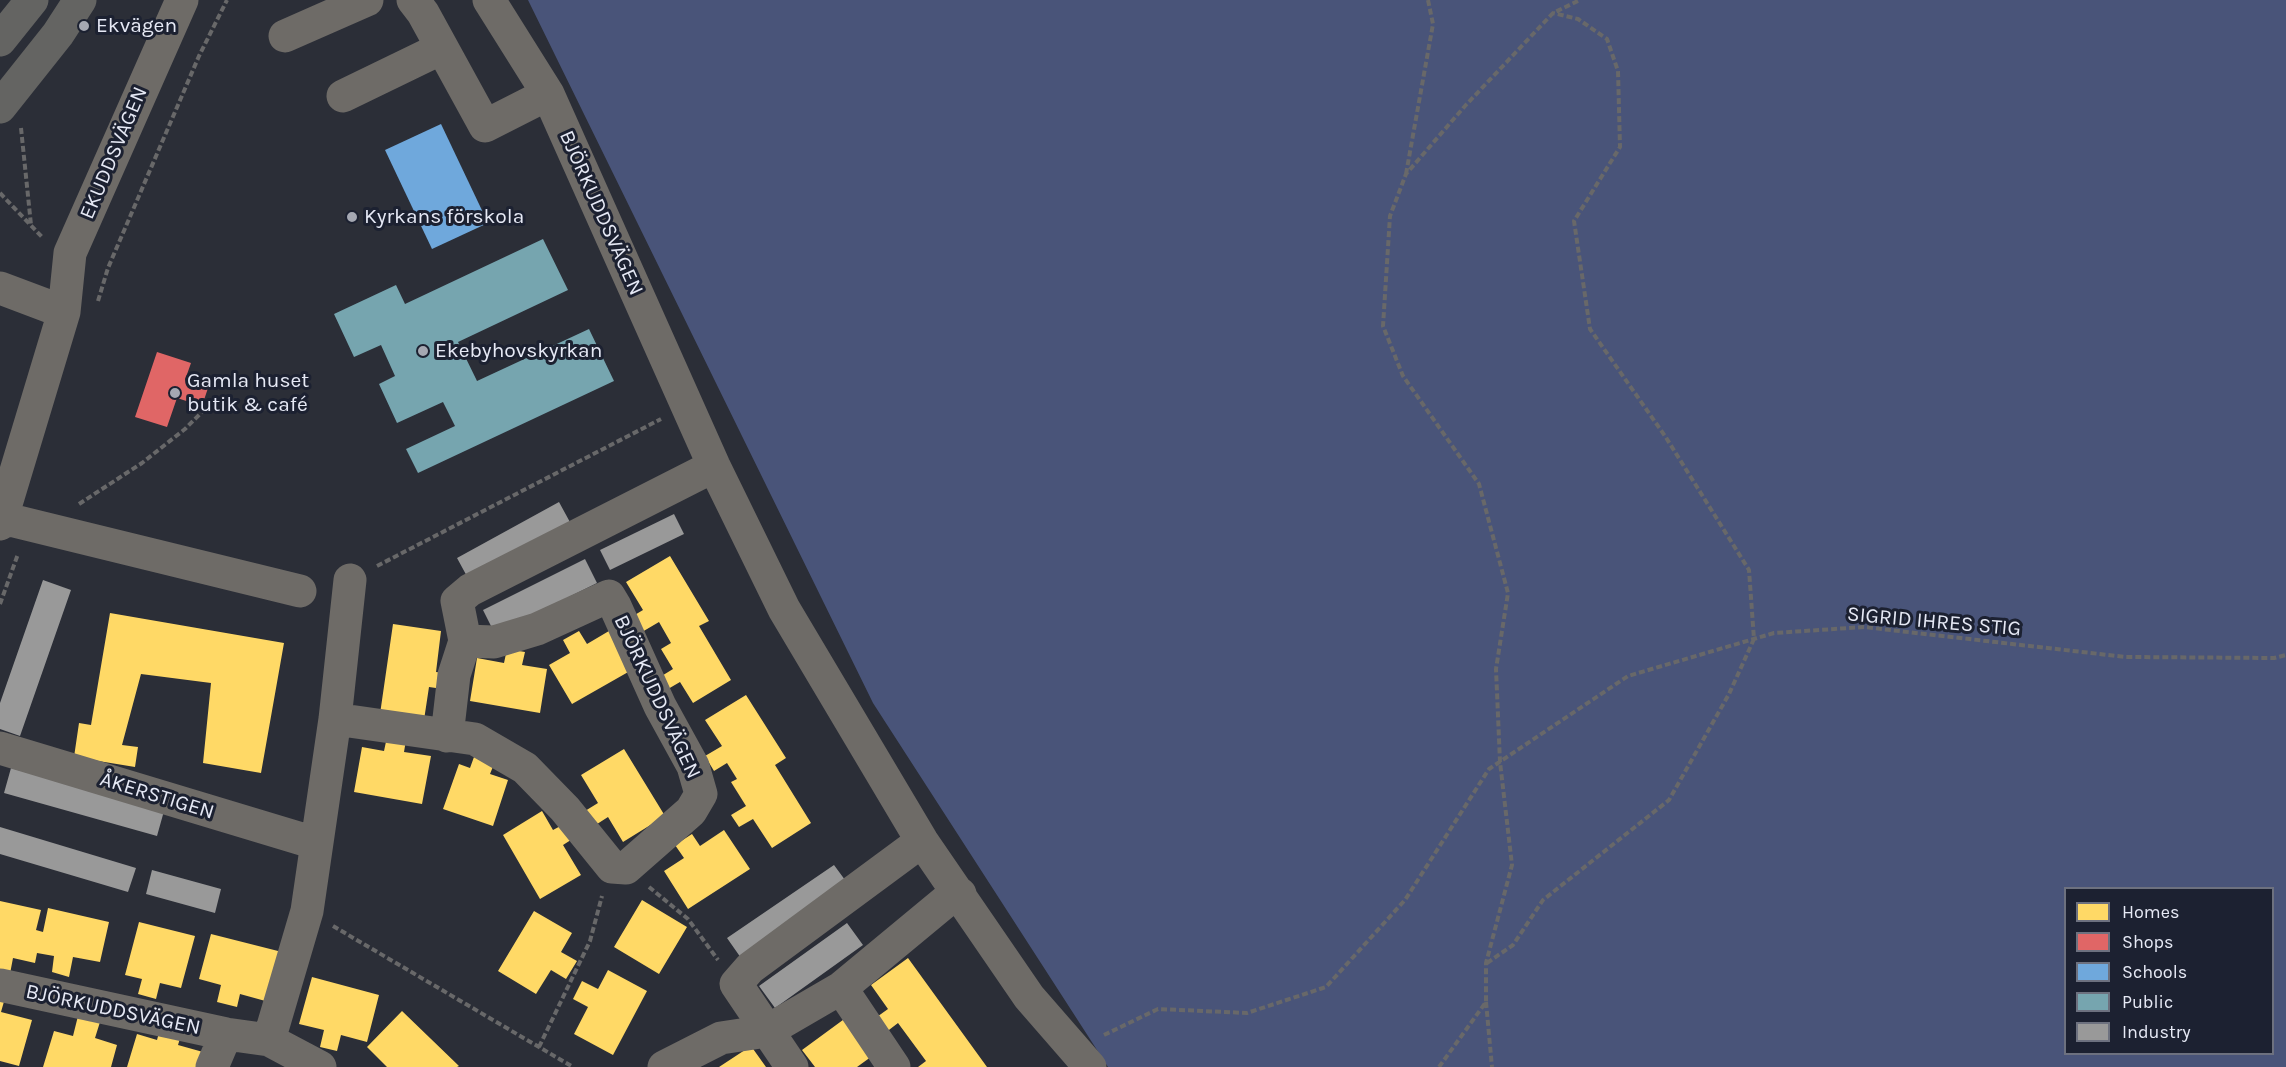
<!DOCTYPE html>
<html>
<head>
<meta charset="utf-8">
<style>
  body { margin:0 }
  #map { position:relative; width:2286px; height:1067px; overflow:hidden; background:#2b2e37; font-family:Karla,sans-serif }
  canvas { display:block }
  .legend { position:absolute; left:2064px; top:887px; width:210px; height:168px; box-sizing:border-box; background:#1c2131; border:2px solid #6d717f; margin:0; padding:8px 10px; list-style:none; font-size:18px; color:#e6e9f5 }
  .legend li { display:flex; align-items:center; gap:12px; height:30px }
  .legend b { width:30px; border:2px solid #6d717f }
</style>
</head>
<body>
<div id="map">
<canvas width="2286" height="1067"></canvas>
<ul class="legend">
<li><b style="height:16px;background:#ffd966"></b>Homes</li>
<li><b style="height:16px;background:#e06666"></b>Shops</li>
<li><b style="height:16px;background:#6fa8dc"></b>Schools</li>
<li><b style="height:16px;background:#76a5af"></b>Public</li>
<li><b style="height:16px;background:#999"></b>Industry</li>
</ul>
</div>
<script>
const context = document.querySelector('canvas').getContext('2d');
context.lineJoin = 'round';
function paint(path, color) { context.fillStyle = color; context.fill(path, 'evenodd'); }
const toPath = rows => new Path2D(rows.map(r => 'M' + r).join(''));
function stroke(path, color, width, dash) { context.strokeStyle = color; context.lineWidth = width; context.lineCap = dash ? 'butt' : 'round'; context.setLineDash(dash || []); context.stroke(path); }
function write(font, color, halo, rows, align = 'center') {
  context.font = font + ' Karla,sans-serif'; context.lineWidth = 6; context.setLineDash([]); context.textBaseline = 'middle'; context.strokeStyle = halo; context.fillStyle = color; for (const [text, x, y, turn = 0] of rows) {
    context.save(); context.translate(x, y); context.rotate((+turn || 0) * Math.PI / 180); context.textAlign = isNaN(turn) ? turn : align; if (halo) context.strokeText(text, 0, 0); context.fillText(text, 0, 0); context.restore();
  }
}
paint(toPath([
  [528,0,2286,0,2286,1067,1108,1067,873,703],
  [2066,888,2272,888,2272,1054,2066,1054]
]), '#495479');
paint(toPath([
  [670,556,709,621,699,626,731,680,693,703,680,682,668,689,660,677,673,669,661,649,671,643,659,622,642,632,633,616,643,610,626,582],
  [110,613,284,643,261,773,203,763,211,683,141,674,122,745,138,747,135,767,74,757,79,723,91,725],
  [393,624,441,631,436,672,445,673,443,689,429,687,424,720,380,714],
  [614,628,637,667,572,704,549,665,570,653,563,640,579,631,587,644],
  [507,649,525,652,522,665,547,669,540,713,470,701,477,658,504,663],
  [746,695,786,758,775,765,811,823,772,848,753,819,739,827,731,815,746,806,731,782,737,779,727,763,714,771,705,756,722,746,705,720],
  [387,737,406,740,404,752,431,756,422,804,354,792,362,747,384,751],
  [624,749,665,816,623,842,608,817,594,826,585,811,598,803,581,775],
  [474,757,494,764,490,774,508,780,493,826,443,809,459,764,470,768],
  [542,811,553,830,566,823,574,838,563,845,581,875,540,899,503,835],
  [724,830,750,869,688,909,664,871,684,858,675,845,692,834,700,846],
  [642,900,687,927,659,974,614,947],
  [0,901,41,910,36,930,43,932,48,908,109,922,100,962,73,957,69,977,52,972,54,956,37,953,35,963,13,958,9,979,0,977],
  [534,911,572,933,561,952,577,961,566,979,551,970,536,994,498,971],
  [139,922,195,936,181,988,160,983,156,999,138,994,142,979,125,975],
  [211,934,282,952,269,1002,240,994,237,1007,217,1002,221,985,199,979],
  [908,958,987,1067,918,1067,926,1061,898,1023,885,1033,874,1019,888,1009,871,985],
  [608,970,647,991,613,1055,574,1034,588,1007,573,999,582,981,598,989],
  [312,977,379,995,367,1042,341,1035,337,1051,320,1047,324,1030,299,1024],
  [0,997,5,998,1,1012,32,1020,19,1066,0,1061],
  [402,1011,459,1066,457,1067,387,1067,367,1047],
  [78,1016,100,1022,95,1038,117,1045,111,1067,43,1067,54,1031,73,1036],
  [847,1017,875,1054,857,1067,815,1067,802,1050],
  [161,1025,182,1032,178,1045,203,1052,198,1067,127,1067,137,1034,157,1040],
  [751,1046,766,1067,719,1067]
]), '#ffd966');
paint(toPath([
  [157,352,191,363,185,380,208,388,202,406,177,398,167,427,135,417]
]), '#e06666');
paint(toPath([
  [441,124,488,223,432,249,385,150]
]), '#6fa8dc');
paint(toPath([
  [543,239,568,290,458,342,477,381,589,329,614,381,418,473,406,449,455,426,443,402,397,423,379,384,395,376,381,345,354,357,334,314,396,285,405,304]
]), '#76a5af');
paint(toPath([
  [559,502,571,524,469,580,457,558],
  [674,514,684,534,610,570,600,550],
  [585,559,597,583,495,634,483,610],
  [43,580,71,590,20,736,0,729,0,703],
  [11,768,164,811,157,836,4,793],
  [0,827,136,868,128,892,0,854],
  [834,865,848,884,741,958,727,938],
  [152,870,221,889,215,913,146,894],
  [847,923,863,945,775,1008,759,986]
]), '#999');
stroke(toPath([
  [21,128,31,225],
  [1406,174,1433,24,1428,0],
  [0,193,43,238],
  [98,301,108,268,199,56,227,0],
  [79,504,142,463,185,429,204,410],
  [377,566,661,419],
  [0,604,18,554],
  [649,887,688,919,718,960],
  [333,926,573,1067],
  [1487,963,1513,945,1543,900,1669,800,1729,694,1754,639,1749,570,1665,436,1590,329,1574,221,1620,147,1618,71,1607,39,1578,19,1553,13],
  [1486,1002,1492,1067],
  [1104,1035,1158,1009,1247,1013,1326,987,1405,900,1489,769,1628,676,1774,633,1864,627,2126,657,2274,658,2286,655],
  [539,1047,590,941,602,896],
  [1439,1067,1486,1002,1486,963,1512,865,1500,762,1496,669,1508,593,1479,484,1403,376,1383,326,1390,216,1406,174,1465,106,1553,13,1580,0]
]), '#686869', 4, [6, 3]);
stroke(toPath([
  [413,0,423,13,485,126,548,94],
  [489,0,548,94,714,466,784,609,922,841,1029,997,1090,1067],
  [285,36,367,0],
  [343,96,442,48],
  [0,288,64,312],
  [2,518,300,591],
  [0,524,64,312,70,253,182,0],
  [335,719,475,739,525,768,565,809,612,867,626,868,691,811,701,794,693,766,660,706,615,606,609,596,537,629,494,642,465,641,457,601,470,590,714,466],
  [447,736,454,675,465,641],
  [0,748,315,843],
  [0,985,226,1034,269,1040,307,911,335,719,350,580],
  [841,988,894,1067],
  [269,1040,320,1067],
  [212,1067,226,1034],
  [664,1067,721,1038,767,1031,841,988,946,901,960,894],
  [792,1067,736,984,750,968,922,841]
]), '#6e6b67', 33);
stroke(toPath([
  [0,40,32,0],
  [0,107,58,34,80,0]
]), '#646462', 33);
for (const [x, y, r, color] of [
  [84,26,6,"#a5a8b2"],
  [352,217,6,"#a5a8b2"],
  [423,351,6,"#a5a8b2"],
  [175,393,6,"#a5a8b2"]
]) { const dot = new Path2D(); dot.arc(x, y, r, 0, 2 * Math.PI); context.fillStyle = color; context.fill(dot); stroke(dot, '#1c2131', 2); }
write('21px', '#e6e9f5', '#1c2131', [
  ["Ekvägen",96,26],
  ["Kyrkans förskola",364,217],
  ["Ekebyhovskyrkan",435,351],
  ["Gamla huset",187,381],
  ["butik & café",187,405]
], 'left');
write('21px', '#e6e9f5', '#1c2131', [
  ["EKUDDSVÄGEN",114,153,-67],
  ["BJÖRKUDDSVÄGEN",601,213,66],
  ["SIGRID IHRES STIG",1934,622,5],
  ["BJÖRKUDDSVÄGEN",657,697,65],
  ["ÅKERSTIGEN",157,796,17],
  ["BJÖRKUDDSVÄGEN",113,1010,12]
]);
</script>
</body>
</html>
